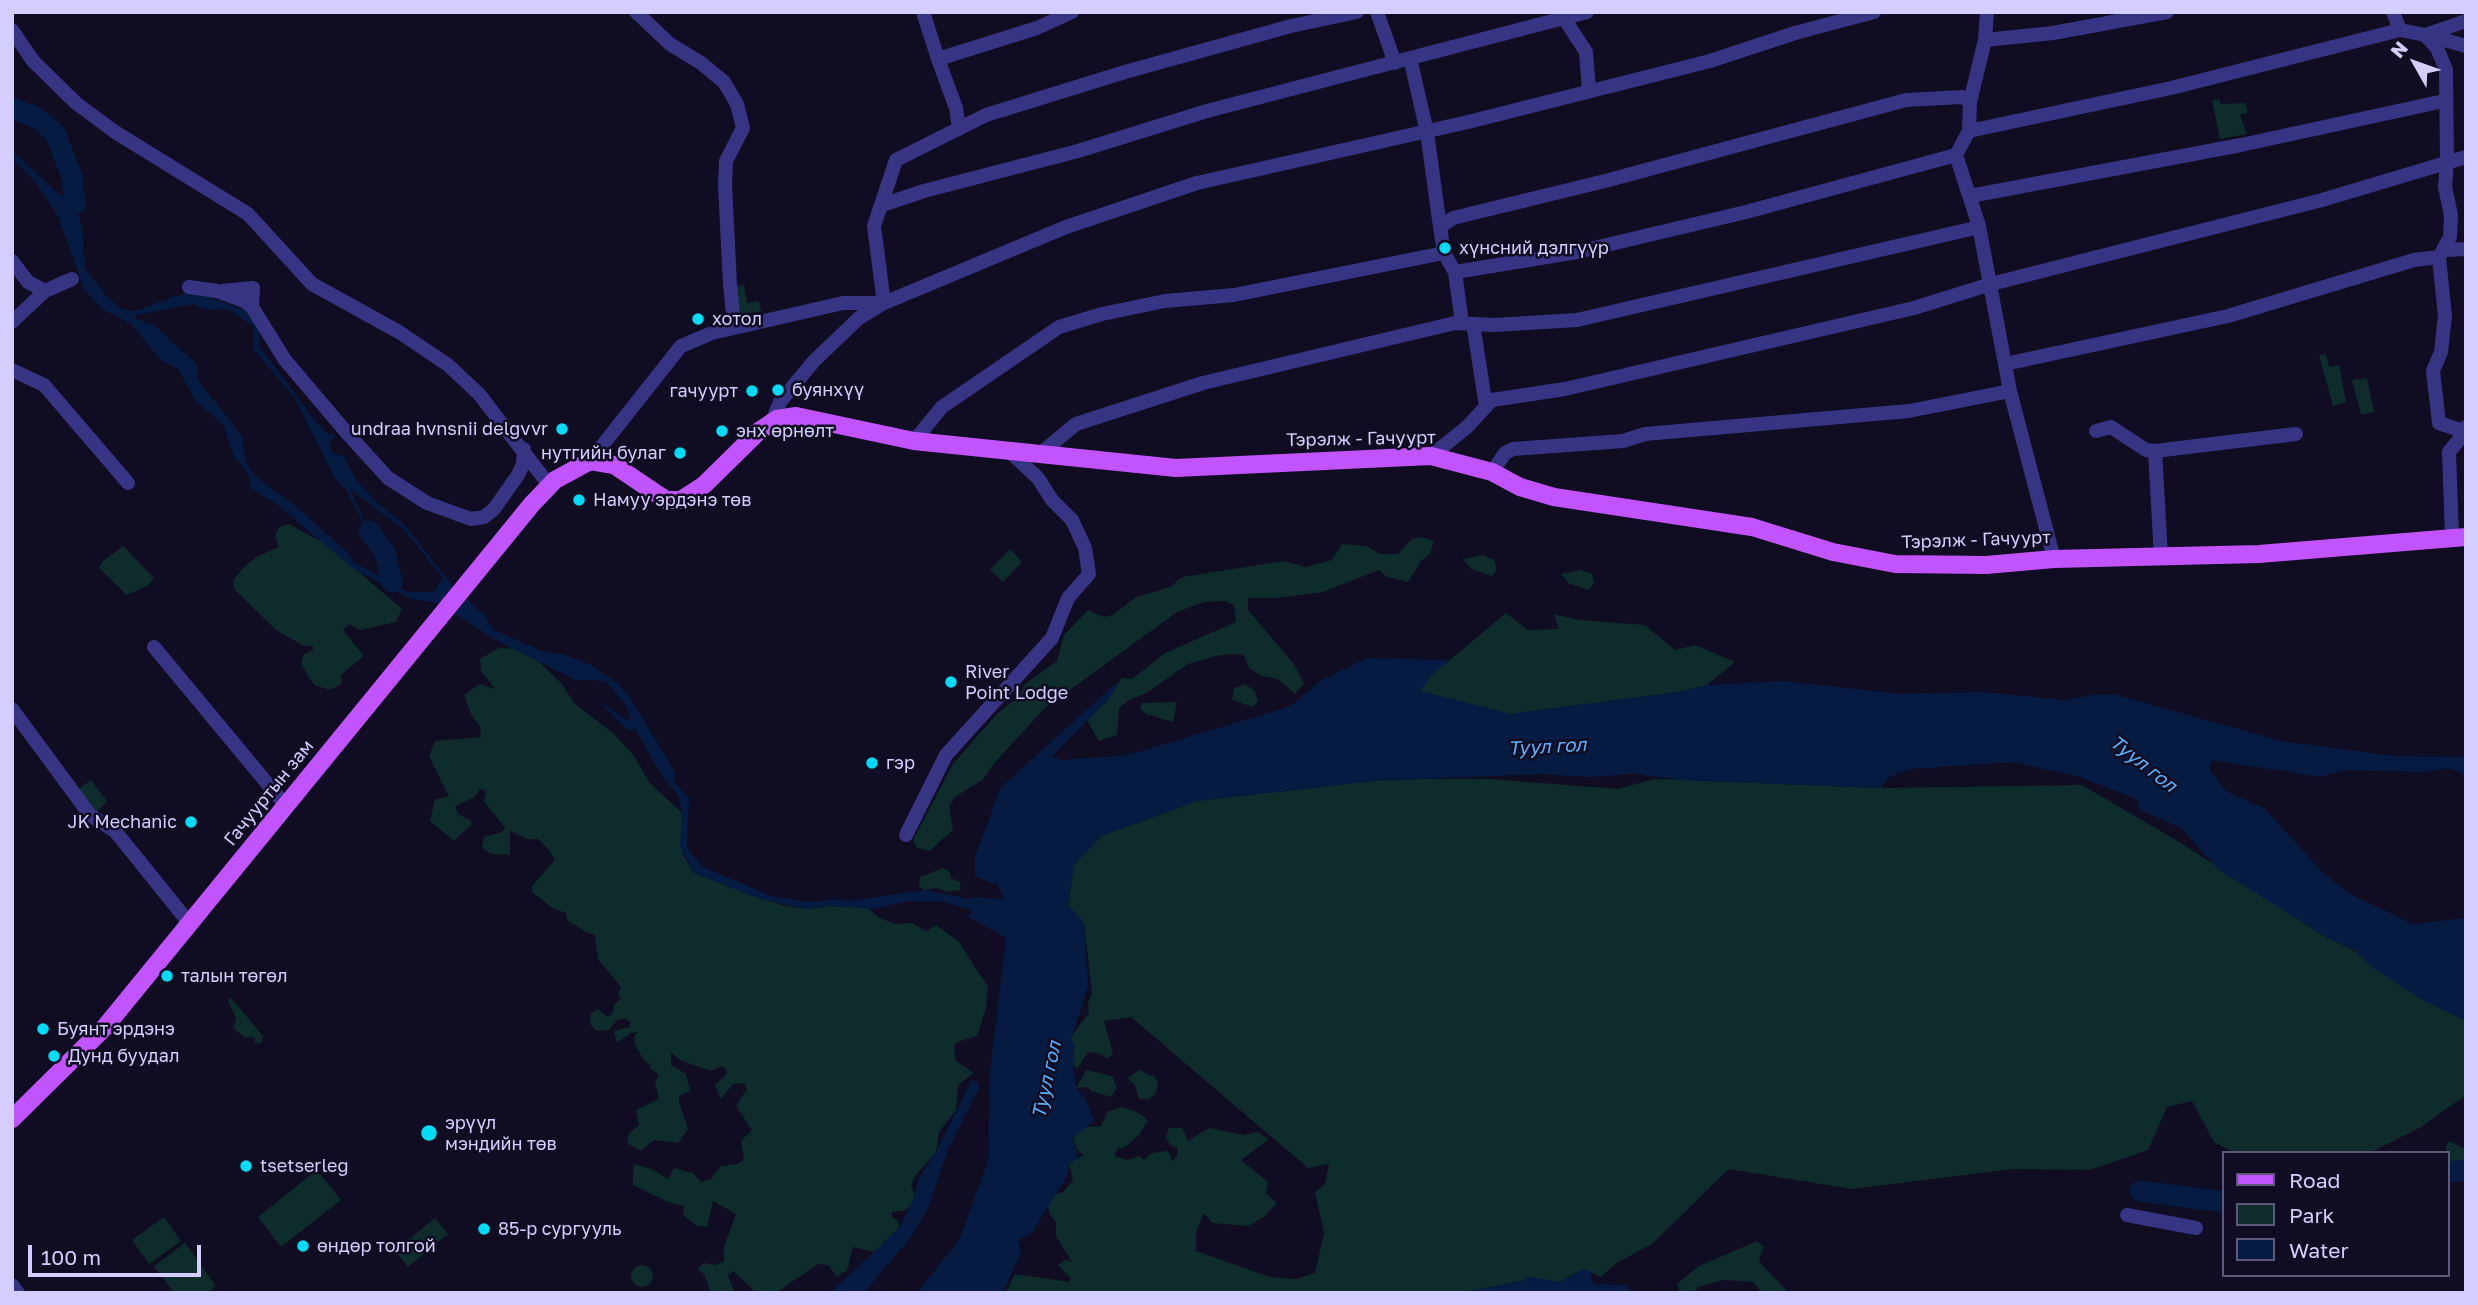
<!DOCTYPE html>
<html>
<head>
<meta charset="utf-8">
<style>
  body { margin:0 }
  #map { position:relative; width:2478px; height:1305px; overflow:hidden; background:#100c22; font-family:"Golos Text",sans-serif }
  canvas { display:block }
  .frame { position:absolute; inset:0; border:14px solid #d4cdff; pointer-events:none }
  .legend { position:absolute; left:2222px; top:1151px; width:228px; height:126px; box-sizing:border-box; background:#100c22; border:2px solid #5e597a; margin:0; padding:9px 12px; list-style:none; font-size:21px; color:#d4cdff }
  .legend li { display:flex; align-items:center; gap:14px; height:35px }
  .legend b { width:35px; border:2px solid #5e597a }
  .north { position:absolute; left:2380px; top:28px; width:70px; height:70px; -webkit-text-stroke:5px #100c22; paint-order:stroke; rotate:310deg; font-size:19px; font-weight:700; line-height:28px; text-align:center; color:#d4cdff }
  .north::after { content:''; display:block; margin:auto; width:24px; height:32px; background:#d4cdff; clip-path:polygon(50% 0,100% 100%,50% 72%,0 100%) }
  .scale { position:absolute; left:28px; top:1245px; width:173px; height:32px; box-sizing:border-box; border:4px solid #d4cdff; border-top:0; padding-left:9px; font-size:21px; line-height:24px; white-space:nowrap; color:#d4cdff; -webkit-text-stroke:5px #100c22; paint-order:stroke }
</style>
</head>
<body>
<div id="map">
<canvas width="2478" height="1305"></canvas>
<div class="frame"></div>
<ul class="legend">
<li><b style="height:9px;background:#c154ff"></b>Road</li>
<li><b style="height:19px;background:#0f2c2c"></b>Park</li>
<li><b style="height:19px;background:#061b41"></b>Water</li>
</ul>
<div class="north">N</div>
<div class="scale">100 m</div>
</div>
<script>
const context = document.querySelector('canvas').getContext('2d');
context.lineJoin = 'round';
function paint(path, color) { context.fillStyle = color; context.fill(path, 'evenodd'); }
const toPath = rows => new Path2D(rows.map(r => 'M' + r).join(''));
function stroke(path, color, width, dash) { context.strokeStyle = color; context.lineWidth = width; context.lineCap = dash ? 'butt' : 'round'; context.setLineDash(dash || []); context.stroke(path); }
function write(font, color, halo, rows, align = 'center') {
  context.font = font + ' "Golos Text",sans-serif'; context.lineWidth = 5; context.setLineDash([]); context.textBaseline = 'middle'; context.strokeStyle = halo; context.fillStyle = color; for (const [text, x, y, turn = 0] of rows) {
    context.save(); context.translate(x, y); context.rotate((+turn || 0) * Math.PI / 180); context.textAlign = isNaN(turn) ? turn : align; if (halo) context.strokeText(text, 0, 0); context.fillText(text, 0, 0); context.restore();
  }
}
paint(toPath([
  [2219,99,2221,104,2245,103,2248,112,2240,115,2247,134,2220,139,2212,100],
  [744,285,747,303,759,301,761,312,739,314,736,286],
  [2326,354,2329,367,2339,365,2346,402,2333,406,2319,355],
  [2367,378,2374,412,2361,415,2352,380],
  [289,524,326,544,402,609,396,622,360,630,350,624,343,630,364,656,341,675,341,684,330,690,314,685,301,664,303,655,313,650,313,646,304,646,276,630,234,589,233,580,245,566,258,556,279,547,275,536,279,527],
  [1421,537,1434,541,1430,554,1421,561,1408,582,1387,577,1379,570,1323,592,1278,598,1248,598,1248,610,1293,663,1304,683,1295,694,1278,679,1261,676,1249,668,1243,654,1220,655,1188,664,1148,692,1129,700,1119,708,1117,735,1099,741,1087,720,1107,701,1122,678,1132,679,1165,653,1236,622,1234,605,1225,601,1204,602,1177,612,1045,708,997,760,982,780,955,797,949,806,953,830,929,851,916,847,913,840,953,764,996,715,1018,697,1025,684,1057,661,1064,635,1088,610,1104,617,1113,615,1136,597,1170,587,1182,577,1284,561,1306,567,1332,560,1342,544,1366,546,1380,554,1398,554,1412,539],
  [123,546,154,578,147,586,127,595,99,568,102,562],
  [1010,549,1022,562,1003,582,990,570],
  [1483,555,1494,560,1497,569,1492,576,1471,569,1463,559],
  [1580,570,1592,574,1594,583,1589,590,1568,583,1561,574],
  [1506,613,1528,630,1559,629,1554,614,1579,620,1645,625,1675,650,1695,645,1735,662,1707,685,1679,692,1510,714,1419,691,1431,676],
  [499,648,516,649,539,662,561,683,575,704,613,733,634,756,649,782,682,813,683,855,694,873,781,905,806,909,831,906,868,907,879,918,896,924,912,923,926,931,936,925,958,941,988,987,986,1008,977,1036,957,1042,954,1047,956,1061,974,1073,958,1085,956,1110,939,1132,936,1152,915,1176,911,1185,915,1195,912,1203,906,1210,892,1212,892,1217,899,1222,898,1229,875,1252,853,1247,847,1270,837,1277,828,1265,818,1264,777,1292,756,1293,733,1271,728,1276,735,1293,711,1293,704,1274,697,1269,704,1263,715,1265,724,1261,724,1247,736,1214,713,1201,707,1227,697,1226,683,1215,684,1206,668,1202,633,1185,633,1172,634,1164,652,1169,668,1179,674,1168,693,1173,701,1182,711,1179,721,1166,738,1164,744,1159,741,1141,752,1130,736,1106,747,1089,745,1083,733,1084,721,1099,715,1085,727,1074,726,1069,722,1066,711,1071,682,1061,671,1053,671,1065,686,1074,690,1091,679,1096,679,1102,688,1129,678,1143,654,1140,641,1151,627,1143,629,1133,639,1125,636,1110,659,1099,655,1082,659,1075,650,1068,650,1064,645,1062,635,1045,634,1037,638,1032,631,1033,617,1043,614,1031,629,1027,630,1022,625,1018,617,1020,609,1030,596,1031,590,1024,591,1013,598,1009,608,1017,613,1012,614,1004,621,999,618,993,621,987,598,959,595,935,587,933,567,920,566,913,552,908,532,892,532,886,555,860,550,851,538,839,527,839,510,831,510,855,491,854,482,848,484,837,502,832,505,828,484,801,486,791,480,789,475,797,455,806,458,814,471,821,471,825,454,841,430,821,435,799,449,797,429,756,435,741,481,737,480,727,471,714,464,695,480,684,495,689,481,671,480,659],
  [1245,684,1255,691,1258,701,1253,707,1232,700,1234,688],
  [1177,702,1173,722,1146,714,1140,708,1142,703],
  [1420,779,1489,779,1618,789,1654,779,1881,788,2082,785,2181,843,2324,936,2355,951,2372,967,2419,998,2466,1021,2466,1095,2421,1127,2369,1153,2235,1153,2214,1142,2192,1101,2167,1107,2148,1150,2090,1170,2013,1169,1851,1189,1729,1169,1652,1244,1615,1264,1601,1277,1583,1269,1560,1282,1522,1281,1459,1293,1006,1292,1015,1274,1069,1282,1071,1278,1058,1265,1065,1260,1072,1262,1056,1236,1056,1222,1049,1213,1048,1204,1052,1196,1063,1192,1073,1180,1069,1163,1084,1155,1077,1149,1073,1138,1085,1127,1101,1126,1108,1111,1123,1107,1141,1114,1148,1121,1138,1136,1125,1147,1117,1149,1115,1156,1127,1160,1139,1156,1144,1160,1152,1153,1168,1151,1172,1161,1177,1156,1178,1148,1170,1145,1166,1137,1169,1128,1182,1128,1188,1141,1209,1128,1244,1135,1257,1132,1269,1139,1241,1160,1268,1182,1266,1193,1277,1203,1264,1217,1248,1226,1212,1223,1204,1213,1196,1233,1196,1251,1270,1277,1296,1279,1315,1273,1324,1233,1315,1192,1325,1184,1329,1164,1308,1168,1131,1017,1104,1021,1113,1053,1107,1059,1101,1054,1088,1052,1077,1069,1073,1064,1074,1045,1070,1038,1089,1013,1088,1003,1092,993,1084,923,1068,905,1074,865,1101,836,1197,801,1372,781],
  [91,780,107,801,97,812,79,789],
  [943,868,949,871,951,878,960,882,961,890,948,892,936,888,924,890,919,886,920,877],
  [230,997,263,1036,261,1044,254,1042,255,1038,244,1037,233,1028,236,1018,228,1001],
  [1086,1070,1112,1076,1117,1088,1111,1097,1091,1091,1088,1087,1076,1088],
  [1139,1070,1155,1077,1158,1083,1156,1093,1149,1099,1139,1099,1135,1085,1127,1078],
  [2449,1141,2466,1149,2466,1166,2448,1168,2446,1146],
  [317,1170,341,1200,281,1247,258,1217],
  [164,1217,181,1241,149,1264,132,1240],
  [435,1218,448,1234,408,1267,395,1251],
  [1757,1241,1764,1247,1759,1258,1761,1264,1789,1293,1762,1293,1753,1282,1723,1280,1698,1287,1693,1293,1679,1292,1677,1284,1699,1266],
  [185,1243,216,1286,207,1293,174,1293,154,1266],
  '631 1276a11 11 0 1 1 22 0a11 11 0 1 1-22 0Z'
]), '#0f2c2c');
paint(toPath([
  [12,151,57,192,75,204,82,228,85,268,107,297,122,309,134,311,185,293,207,296,247,311,259,327,260,347,314,419,328,434,336,434,330,443,331,452,344,457,356,480,379,505,404,524,453,586,485,616,494,630,544,652,562,654,589,664,619,684,628,695,670,763,675,773,673,781,689,798,687,847,701,866,771,896,808,902,837,899,848,901,924,890,969,899,974,897,1005,899,997,885,975,876,975,856,1001,787,1122,678,1107,701,1052,756,1061,760,1128,755,1282,709,1293,704,1320,681,1367,658,1450,660,1431,676,1420,691,1510,714,1679,692,1707,685,1783,681,1902,694,1981,692,2065,700,2093,695,2117,695,2281,741,2395,756,2466,757,2466,780,2460,772,2448,768,2424,772,2345,770,2320,777,2213,760,2209,769,2226,791,2265,809,2323,873,2352,895,2413,924,2466,918,2466,1021,2419,998,2372,967,2355,950,2324,936,2219,870,2181,828,2140,810,2136,799,2080,777,2013,762,1911,769,1889,777,1881,788,1682,780,1634,774,1590,777,1538,774,1372,781,1197,801,1101,836,1074,865,1068,905,1084,923,1088,987,1071,1038,1074,1045,1073,1064,1076,1088,1086,1100,1094,1121,1073,1138,1078,1159,1069,1163,1068,1174,1032,1233,1018,1240,1021,1251,1003,1293,917,1293,959,1240,988,1162,990,1072,1006,938,967,916,972,912,968,909,942,901,908,901,875,909,831,906,806,909,757,898,694,873,680,847,682,810,678,795,664,779,635,729,628,731,599,701,630,722,628,709,612,688,605,681,576,680,494,639,440,604,409,598,354,569,275,503,258,493,250,486,249,477,240,462,235,459,224,426,195,400,178,369,162,361,131,324,102,309,84,289,58,216,37,184,12,158],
  [193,304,204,309,230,310,254,327,253,349,294,397,336,480,346,490,366,528,369,531,350,489,405,531,443,578,434,592,408,592,355,563,346,551,298,508,255,476,246,463,242,436,198,380,197,364,154,325,136,319,136,315],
  [971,1081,977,1081,979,1088,947,1152,928,1208,911,1237,864,1293,830,1293,898,1229,912,1203,919,1178,936,1152],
  [1583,1269,1591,1271,1591,1279,1595,1284,1628,1285,1632,1293,1459,1293,1522,1281,1527,1276,1560,1282]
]), '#061b41');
stroke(toPath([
  [12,108,37,118,55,133,72,177,75,204],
  [369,531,385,552,392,582],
  [2448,1172,2466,1170],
  [2140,1191,2224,1202]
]), '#061b41', 21);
stroke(toPath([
  [636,12,670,44,701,63,724,82,737,104,743,128,726,161,725,186,730,284,733,315,740,326],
  [923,12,938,59],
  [1377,12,1395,63],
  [2393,12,2400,30,2425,35,2437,48,2446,70,2447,161,2445,187,2451,215,2450,237,2439,257,2445,316,2441,352,2433,371,2439,423,2463,431,2466,427],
  [1564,18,1586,52,1589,91],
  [12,30,33,61,76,103,115,132,248,214,312,284,399,332,448,365,479,394,549,485],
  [2425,35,2466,21],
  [2427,35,2466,46],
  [1985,40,2053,33,2167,12],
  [1410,58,1427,132,1440,227],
  [959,129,956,108,938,59,1037,28,1072,12],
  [1969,131,2171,88,2400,30],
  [1970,196,2241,145,2444,101],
  [882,205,924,191,1078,151,1207,111,1587,12],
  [1979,226,2010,391,2054,559],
  [2445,250,2466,249],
  [1444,253,1455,272,1577,252,1746,212,1956,155,1969,131,1970,102],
  [12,261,28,282,45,291,72,279],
  [1455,272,1462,323],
  [189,287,217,291,244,301,252,307,285,360,347,433,388,478,427,503,471,519,484,517,494,509,518,475,523,464,524,449],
  [222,291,253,288,252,307],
  [12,322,45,291],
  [1473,324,1486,406],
  [2005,364,2228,316,2414,260,2439,257],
  [12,370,44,385,128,483],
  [772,421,780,402,814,361,859,318,884,303,874,226,896,160,986,115,1125,72,1291,26,1357,12],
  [2096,431,2111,427,2146,450,2155,451],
  [914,441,942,407,1059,327,1102,314,1165,301,1234,295,1444,253,1440,227,1453,218,1605,181,1906,100,1962,97,1970,102,1985,40,1987,12],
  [1041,453,1076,424,1203,383,1455,323,1494,325,1577,320,1971,229,1979,226,1956,155],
  [1431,456,1467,427,1492,400,1565,389,1914,308,1991,284,2322,200,2466,157],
  [590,461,681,346,712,333,843,303,884,303,1066,227,1197,183,1468,122,1710,61,1795,33,1874,12],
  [1492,472,1505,453,1513,449,1623,441,1645,434,1909,411,2010,391],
  [2452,537,2449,452,2466,431],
  [2161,557,2155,451,2296,434],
  [154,647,286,806],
  [12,709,90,815,115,831,190,924],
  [906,835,946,755,1052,638,1068,598,1089,574,1085,548,1072,520,1052,500,1038,478,1010,452],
  [2127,1215,2196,1228],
  [12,1285,18,1293]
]), '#383484', 14);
stroke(toPath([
  [12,1119,105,1027,532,504,555,480,590,461,614,465,666,500,681,500,704,485,759,431,777,419,796,416,914,441,1176,468,1431,456,1492,472,1520,487,1554,497,1752,527,1833,552,1895,564,1986,565,2054,559,2259,554,2466,537]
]), '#c154ff', 18);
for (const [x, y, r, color] of [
  [1445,248,7,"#00dcf8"],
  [698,319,7,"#00dcf8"],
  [778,390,7,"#00dcf8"],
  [752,391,7,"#00dcf8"],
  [562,429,7,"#00dcf8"],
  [722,431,7,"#00dcf8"],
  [680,453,7,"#00dcf8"],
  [579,500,7,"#00dcf8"],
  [951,682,7,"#00dcf8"],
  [872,763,7,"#00dcf8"],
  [191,822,7,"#00dcf8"],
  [167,976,7,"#00dcf8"],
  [43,1029,7,"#00dcf8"],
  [54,1056,7,"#00dcf8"],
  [429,1133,9,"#00dcf8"],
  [246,1166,7,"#00dcf8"],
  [484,1229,7,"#00dcf8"],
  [303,1246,7,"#00dcf8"]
]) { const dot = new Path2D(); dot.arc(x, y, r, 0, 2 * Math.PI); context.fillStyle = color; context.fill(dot); stroke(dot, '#100c22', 2.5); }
write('18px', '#d4cdff', '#100c22', [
  ["хүнсний дэлгүүр",1459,248],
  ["хотол",712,319],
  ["буянхүү",792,390],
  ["гачуурт",738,391,"right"],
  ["undraa hvnsnii delgvvr",548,429,"right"],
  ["энх өрнөлт",736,431],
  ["нутгийн булаг",666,453,"right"],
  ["Намуу эрдэнэ төв",593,500],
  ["River",965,672],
  ["Point Lodge",965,693],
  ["гэр",886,763],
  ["JK Mechanic",177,822,"right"],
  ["талын төгөл",181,976],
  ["Буянт эрдэнэ",57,1029],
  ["Дунд буудал",68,1056],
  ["эрүүл",445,1123],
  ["мэндийн төв",445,1144],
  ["tsetserleg",260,1166],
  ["85-р сургууль",498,1229],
  ["өндөр толгой",317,1246]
], 'left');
write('18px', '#d4cdff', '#100c22', [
  ["Тэрэлж - Гачуурт",1361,439,-1],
  ["Тэрэлж - Гачуурт",1976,540,-2],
  ["Гачууртын зам",269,793,-51]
]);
write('italic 19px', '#5bb1ff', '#100c22', [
  ["Туул гол",1547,747,-3],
  ["Туул гол",2143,764,38],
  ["Туул гол",1047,1080,-78]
]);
</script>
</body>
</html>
